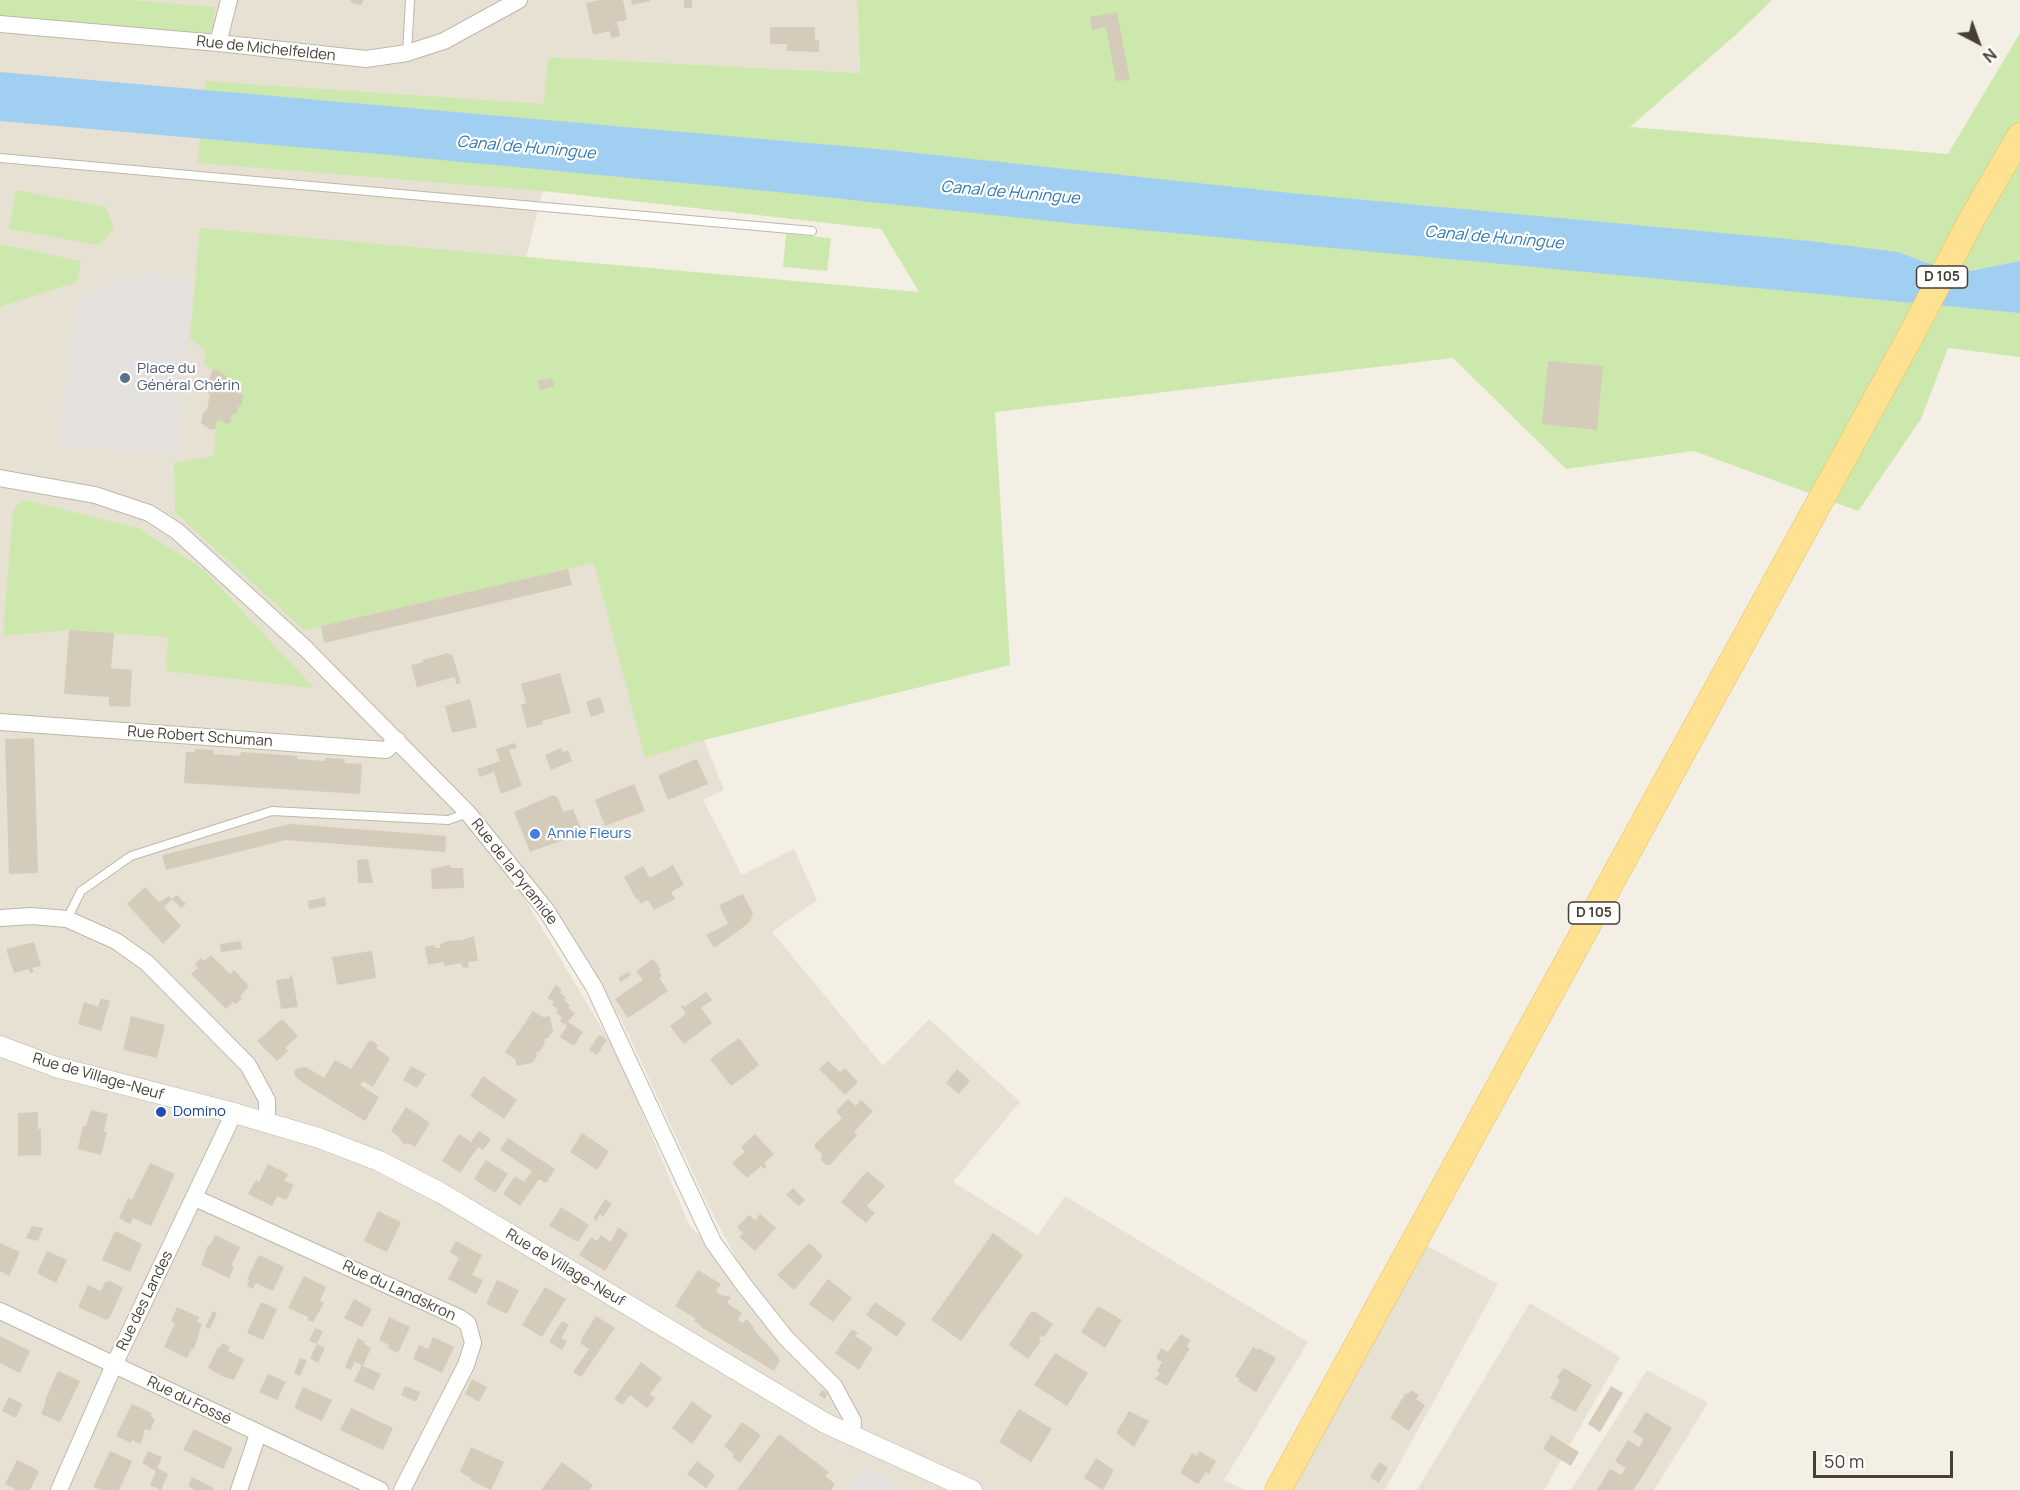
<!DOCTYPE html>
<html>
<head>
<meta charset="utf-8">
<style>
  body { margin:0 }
  #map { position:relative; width:2020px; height:1490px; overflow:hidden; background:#f3efe5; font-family:Manrope,sans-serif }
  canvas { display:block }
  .north { position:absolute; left:1948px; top:12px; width:60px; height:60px; -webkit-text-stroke:4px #fff; paint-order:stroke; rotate:139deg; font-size:16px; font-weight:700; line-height:24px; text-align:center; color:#453f35 }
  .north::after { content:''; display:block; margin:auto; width:21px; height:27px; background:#453f35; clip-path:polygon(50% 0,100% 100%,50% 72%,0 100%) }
  .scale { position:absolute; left:1813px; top:1451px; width:140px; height:27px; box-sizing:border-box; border:3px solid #453f35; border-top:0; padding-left:8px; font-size:18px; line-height:21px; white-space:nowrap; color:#453f35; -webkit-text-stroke:4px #fff; paint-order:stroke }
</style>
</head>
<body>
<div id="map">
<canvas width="2020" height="1490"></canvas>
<div class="north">N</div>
<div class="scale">50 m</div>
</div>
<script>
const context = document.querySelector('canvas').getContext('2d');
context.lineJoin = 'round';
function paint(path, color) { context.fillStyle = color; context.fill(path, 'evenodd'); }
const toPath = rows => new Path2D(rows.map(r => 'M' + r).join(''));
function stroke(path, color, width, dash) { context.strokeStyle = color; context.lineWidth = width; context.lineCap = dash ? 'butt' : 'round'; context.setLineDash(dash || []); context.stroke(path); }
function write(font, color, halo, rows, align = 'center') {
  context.font = font + ' Manrope,sans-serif'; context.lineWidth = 4.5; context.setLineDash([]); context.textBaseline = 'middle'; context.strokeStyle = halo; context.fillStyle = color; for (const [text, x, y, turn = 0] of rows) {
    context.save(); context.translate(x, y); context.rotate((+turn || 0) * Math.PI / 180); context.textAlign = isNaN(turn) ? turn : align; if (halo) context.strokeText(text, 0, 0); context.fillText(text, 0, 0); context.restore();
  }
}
paint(toPath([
  [0,0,857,0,860,73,548,57,543,191,526,258,645,757,704,740,724,790,703,800,742,875,794,849,817,900,772,932,883,1066,929,1019,1020,1102,953,1182,1038,1235,1065,1196,1308,1342,1224,1480,1245,1490,0,1490],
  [482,818,543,895,622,1021,706,1201,742,1269,690,1227,618,1055,530,908],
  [1427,1246,1498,1284,1385,1490,1290,1490],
  [1530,1303,1620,1357,1544,1490,1417,1490],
  [1647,1370,1708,1403,1654,1490,1571,1490]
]), '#e7e1d3');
paint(toPath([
  [0,0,130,0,215,7,212,37,0,18],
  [857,0,1772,0,1739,32,1630,127,1948,154,2020,33,2020,357,1948,348,1921,419,1858,511,1694,451,1566,469,1453,358,995,412,1010,665,704,740,645,758,594,563,304,630,175,512,174,463,214,456,216,422,221,420,226,424,231,422,231,416,237,413,238,407,242,405,242,395,236,393,234,387,226,384,225,376,217,369,213,370,204,364,206,351,190,337,200,228,919,292,881,229,543,191,198,163,205,81,544,104,548,57,860,73],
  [16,190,106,207,114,229,99,245,9,229],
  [786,234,831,238,827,271,783,267],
  [0,244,81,261,77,282,0,307],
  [25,500,138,528,203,569,314,688,166,671,168,637,69,630,3,636,13,508]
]), '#cde8ad');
paint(toPath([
  [156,269,161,281,172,279,193,282,177,455,57,445,76,310,83,307,79,294],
  [864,1465,877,1472,901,1490,845,1490]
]), '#e4e1de');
paint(toPath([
  [0,72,888,150,1300,194,1809,241,1898,252,1927,263,1970,271,2020,261,2020,313,1068,223,768,191,389,155,0,121]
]), '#a1cff1');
paint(toPath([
  [350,0,364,0,361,5,354,4],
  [600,0,623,0,627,20,617,22,620,36,611,38,610,31,593,35,586,3],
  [631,0,650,0,650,1,632,5],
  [684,0,692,0,692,8,684,8],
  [1117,12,1119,23,1130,80,1116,81,1106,27,1092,30,1090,17],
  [770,27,815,27,815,41,819,40,819,52,787,51,787,44,770,44],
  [1548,361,1603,366,1597,430,1542,424],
  [217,369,226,376,226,384,234,387,236,393,243,395,242,405,238,407,237,413,231,416,231,422,226,424,221,420,216,422,216,429,211,430,201,423,203,413,207,410,210,394,205,391,206,379,210,378,212,371],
  [552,378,554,386,540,390,538,381],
  [568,569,572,585,324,643,321,626],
  [69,630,114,633,111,668,132,670,130,707,109,706,109,697,64,694],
  [448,653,449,655,452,654,461,683,456,684,455,677,417,687,411,665,423,662,422,660],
  [560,673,571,713,542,721,543,724,527,728,521,705,526,703,521,684],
  [600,697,605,712,591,717,586,702],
  [470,699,477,727,452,733,445,706],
  [34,738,38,873,9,874,5,739],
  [515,743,517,748,509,750,522,786,501,794,494,772,480,777,477,769,500,761,496,749],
  [561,748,563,752,568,750,572,761,551,770,545,755],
  [195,749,213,750,214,754,240,756,241,752,297,756,297,759,325,761,325,758,344,759,345,763,362,764,360,794,184,783,186,752,195,752],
  [697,759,708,784,668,800,658,775],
  [634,784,645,811,605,826,595,800],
  [553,795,558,798,563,812,573,809,583,833,530,852,514,812],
  [290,824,446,836,445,852,286,840,166,870,162,855],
  [368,859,373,883,358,883,357,860],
  [450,865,451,868,463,868,464,888,432,889,431,869],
  [673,865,684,885,671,892,675,899,654,910,648,900,641,904,637,898,636,899,624,877,643,866,650,878],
  [145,887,159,902,169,896,172,899,164,907,181,926,163,944,127,904],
  [743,894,753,914,749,923,714,948,706,935,728,924,719,905],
  [177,895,186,904,181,908,172,899],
  [325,897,326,906,309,909,308,901],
  [474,936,478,961,468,962,469,967,463,968,461,963,444,966,444,962,428,965,425,947,435,945,435,948,440,948,440,944,448,941,462,940],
  [241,941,242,949,221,952,220,944],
  [34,942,41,966,32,968,34,972,30,973,29,969,14,973,6,949],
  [372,951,376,978,337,985,332,957],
  [211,955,230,974,234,970,249,986,240,996,242,999,236,1004,233,1002,226,1009,191,974,198,968,195,964,201,958,204,961],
  [653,959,661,969,659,971,662,976,659,978,668,991,628,1018,615,999,643,980,636,971],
  [628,972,631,975,621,982,618,978],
  [290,975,292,975,298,1007,281,1009,276,980,290,978],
  [556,985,562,990,560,993,566,997,564,1000,570,1005,568,1008,575,1013,568,1022,583,1032,574,1046,560,1037,567,1026,560,1021,562,1017,556,1013,558,1009,552,1005,554,1002,547,998],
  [706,992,712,1000,701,1008,712,1023,684,1044,670,1026,686,1014,681,1006,683,1005,684,1007],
  [101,998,110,1001,101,1031,78,1024,84,1002,98,1007],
  [533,1011,543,1017,550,1016,553,1031,548,1038,544,1039,545,1043,540,1051,536,1052,537,1056,532,1063,517,1066,515,1059,505,1052],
  [131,1016,165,1025,157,1058,123,1050],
  [282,1019,298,1036,285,1048,288,1051,277,1061,257,1041],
  [599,1035,607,1040,597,1055,589,1050],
  [739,1038,759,1065,731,1086,710,1059],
  [370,1040,378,1045,376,1048,390,1058,373,1087,363,1081,360,1085,379,1097,365,1121,303,1083,295,1076,294,1072,297,1068,306,1067,324,1078,335,1060,351,1069],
  [828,1061,840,1072,845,1068,858,1082,845,1095,819,1069],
  [411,1066,426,1074,417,1088,403,1080],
  [957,1069,970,1081,959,1094,946,1083],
  [483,1076,517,1100,504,1119,470,1096],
  [848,1099,856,1106,861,1100,873,1111,854,1132,857,1135,830,1165,826,1165,821,1160,822,1154,815,1148,815,1144,842,1118,836,1111],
  [406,1107,430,1123,415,1147,408,1143,404,1145,399,1137,391,1131],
  [91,1110,108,1114,104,1131,107,1132,101,1155,78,1149,83,1126,86,1126],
  [38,1112,38,1129,41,1129,41,1155,18,1156,18,1113],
  [479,1131,491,1139,483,1150,478,1147,460,1173,442,1161,459,1134,471,1142],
  [582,1133,609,1151,597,1170,570,1152],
  [755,1134,774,1154,764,1163,767,1166,764,1169,761,1166,747,1178,732,1163,745,1152,741,1147],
  [508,1138,555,1169,546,1183,539,1179,520,1206,503,1194,515,1176,524,1182,532,1171,500,1150],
  [486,1160,508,1174,495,1193,474,1179],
  [150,1163,175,1174,151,1226,133,1218,130,1224,119,1218,128,1198,132,1200],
  [268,1164,288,1174,284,1181,294,1185,286,1200,277,1196,272,1206,248,1194,256,1180,259,1182],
  [867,1171,885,1186,867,1206,875,1213,866,1223,841,1202],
  [793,1188,805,1200,799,1206,786,1195],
  [605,1199,612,1204,603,1217,600,1214,596,1221,593,1218],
  [561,1207,589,1225,578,1242,549,1226],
  [378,1211,401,1222,387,1252,364,1241],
  [760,1214,776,1228,755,1251,739,1237,743,1233,737,1227,749,1215,755,1220],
  [32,1226,43,1228,38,1241,26,1238],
  [618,1227,628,1234,605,1271,579,1255,591,1237,597,1241,601,1235,611,1242],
  [115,1231,142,1244,130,1272,102,1260],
  [993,1233,1023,1255,961,1341,931,1320],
  [215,1235,240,1247,231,1266,234,1267,229,1278,201,1265,208,1245,210,1245],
  [456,1241,482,1255,472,1275,483,1280,476,1294,448,1279,459,1258,450,1252],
  [0,1243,20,1252,9,1276,0,1271],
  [809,1243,823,1256,794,1290,777,1275],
  [47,1251,67,1260,56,1283,37,1273],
  [259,1255,284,1267,273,1291,256,1283,253,1289,247,1286,249,1280,247,1279],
  [698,1270,721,1284,716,1291,720,1295,731,1297,727,1303,742,1313,738,1320,743,1323,747,1319,754,1328,753,1329,775,1353,780,1360,774,1371,701,1327,701,1326,694,1321,695,1318,675,1306],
  [304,1276,326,1287,320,1301,324,1303,313,1322,307,1320,308,1317,288,1308],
  [828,1279,852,1298,833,1322,809,1304],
  [497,1280,519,1290,507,1314,486,1304],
  [110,1281,123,1288,110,1317,106,1320,78,1307,88,1285,101,1291,105,1282],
  [545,1287,566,1299,542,1337,522,1325],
  [354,1299,372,1309,362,1327,344,1318],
  [261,1302,277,1309,263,1340,247,1333],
  [875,1302,906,1323,897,1337,866,1315],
  [1098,1306,1122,1320,1105,1348,1081,1332],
  [177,1307,199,1317,197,1322,202,1324,194,1349,192,1348,187,1358,164,1347,175,1324,171,1321],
  [213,1311,217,1313,210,1329,205,1327],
  [1031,1312,1035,1312,1053,1324,1044,1337,1041,1336,1039,1339,1041,1341,1028,1359,1009,1345],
  [596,1316,615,1328,581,1377,573,1372,589,1349,580,1343,582,1340,581,1339],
  [389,1317,410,1327,398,1353,388,1348,389,1345,379,1340],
  [562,1321,569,1325,561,1338,567,1341,562,1350,549,1342],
  [315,1328,323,1331,317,1344,325,1348,318,1363,310,1358,317,1344,309,1341],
  [852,1329,858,1333,855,1336,873,1348,859,1370,835,1353],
  [1181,1334,1190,1340,1187,1347,1190,1348,1167,1386,1155,1379,1160,1373,1157,1371,1162,1362,1156,1358,1161,1348,1168,1352],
  [0,1336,30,1351,20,1373,0,1363],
  [433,1337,454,1347,442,1373,413,1359,419,1345,428,1349],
  [358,1338,365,1342,364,1344,371,1348,363,1366,381,1374,373,1390,354,1381,362,1365,355,1362,351,1370,345,1367],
  [222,1343,230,1347,228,1351,244,1359,234,1380,224,1377,208,1368,218,1347,220,1348],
  [1253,1347,1258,1350,1259,1348,1276,1358,1256,1392,1238,1381,1240,1379,1235,1376],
  [1055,1353,1088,1373,1067,1406,1034,1385],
  [300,1358,307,1361,300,1376,294,1373],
  [641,1362,662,1378,650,1394,655,1398,647,1408,630,1395,622,1405,614,1399],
  [1564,1368,1592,1385,1575,1412,1550,1398,1560,1380,1557,1377],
  [58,1371,80,1381,60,1422,41,1414,46,1401,45,1400],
  [268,1374,286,1382,277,1400,259,1392],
  [472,1379,487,1387,479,1402,465,1394],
  [405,1386,420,1392,416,1402,401,1395],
  [1611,1386,1623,1393,1600,1432,1588,1424],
  [303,1387,332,1400,322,1421,294,1408],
  [822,1390,828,1393,825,1399,819,1395],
  [1411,1390,1419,1395,1416,1399,1425,1405,1409,1431,1390,1418,1406,1393,1408,1394],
  [9,1397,22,1404,16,1418,2,1411],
  [692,1401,712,1416,692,1444,672,1428],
  [132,1404,152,1413,150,1416,155,1419,150,1431,145,1429,143,1432,145,1433,140,1444,132,1440,131,1443,116,1436],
  [351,1408,393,1428,383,1450,340,1430],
  [1019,1409,1052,1429,1031,1462,999,1442],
  [1129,1411,1149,1421,1134,1447,1116,1433],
  [1646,1412,1672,1428,1642,1477,1633,1490,1597,1490,1610,1469,1621,1475,1626,1468,1615,1461,1628,1440,1639,1447,1644,1439,1633,1432],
  [742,1422,761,1435,740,1463,732,1457,734,1454,724,1446],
  [194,1429,233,1448,223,1469,183,1450],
  [779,1434,829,1472,825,1476,835,1484,831,1490,737,1490],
  [1551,1435,1579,1452,1571,1466,1543,1449],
  [471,1447,504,1462,491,1490,470,1480,471,1478,460,1472],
  [110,1451,132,1461,119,1490,101,1490,93,1487],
  [148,1451,162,1457,157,1468,168,1474,161,1490,150,1485,156,1471,142,1463],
  [1199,1451,1216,1461,1209,1474,1206,1472,1198,1484,1180,1473,1192,1453,1197,1456],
  [1096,1458,1114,1470,1103,1490,1084,1478],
  [17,1460,39,1471,30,1490,17,1490,5,1484],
  [697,1461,715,1475,706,1488,687,1474],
  [562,1462,593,1485,589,1490,541,1490],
  [1379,1462,1388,1467,1379,1483,1370,1477],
  [192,1477,214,1488,213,1490,195,1490,188,1486]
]), '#d4cbbb');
const service = toPath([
  [407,53,410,0],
  [0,158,812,231],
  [67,919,81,891,131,856,272,811,448,820,468,813]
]);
const minor = toPath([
  [0,24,218,43,366,59,407,53,444,41,519,0],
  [218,43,229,0],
  [0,478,95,495,149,513,177,531,306,649,468,813,546,910,594,987,713,1242,744,1285,785,1337,834,1386,853,1421,852,1437],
  [0,722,386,750,397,740],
  [0,918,32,916,67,919,116,941,147,963,248,1065,267,1100,267,1123],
  [195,1198,460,1318,468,1324,473,1343,466,1365,402,1490],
  [0,1311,380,1490],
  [59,1490,114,1365,234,1113],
  [239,1490,258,1434]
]);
const tertiary = toPath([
  [0,1046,56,1067,234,1113,319,1138,379,1161,441,1193,825,1423,972,1490]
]);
const primary = toPath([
  [1278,1490,1910,337,1973,217,2020,136]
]);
stroke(service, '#beb7a8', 10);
stroke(minor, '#beb7a8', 18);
stroke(tertiary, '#beb7a8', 21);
stroke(primary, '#e4bf62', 27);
stroke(service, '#fff', 8);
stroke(minor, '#fff', 16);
stroke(tertiary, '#fff', 20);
stroke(primary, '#ffe192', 26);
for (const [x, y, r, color] of [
  [125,378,6,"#5c6f8a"],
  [535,834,6,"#3f7fe0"],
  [161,1112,6,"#1a4fb4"]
]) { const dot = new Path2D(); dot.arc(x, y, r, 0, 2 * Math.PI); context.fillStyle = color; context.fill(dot); stroke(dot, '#fff', 2); }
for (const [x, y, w] of [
  [1942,277,51],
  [1594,913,51]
]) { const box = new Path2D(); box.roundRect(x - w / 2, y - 11, w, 22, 4.5); context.fillStyle = '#fff'; context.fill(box); stroke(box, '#453f35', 1.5); }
write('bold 14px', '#453f35', null, [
  ["D 105",1942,277],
  ["D 105",1594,913]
]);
write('15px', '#453f35', '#fff', [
  ["Rue de Michelfelden",266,49,6],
  ["Rue Robert Schuman",200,737,4],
  ["Rue de la Pyramide",514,872,52],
  ["Rue de Village-Neuf",98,1077,16],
  ["Rue de Village-Neuf",565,1268,31],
  ["Rue du Landskron",399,1291,25],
  ["Rue des Landes",145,1301,-64],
  ["Rue du Fossé",189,1401,26]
]);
write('15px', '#4e5e75', '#fff', [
  ["Place du",137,369],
  ["Général Chérin",137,386]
], 'left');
write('15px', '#366cbe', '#fff', [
  ["Annie Fleurs",547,834]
], 'left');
write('15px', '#164399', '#fff', [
  ["Domino",173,1112]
], 'left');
write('italic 16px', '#2d78b2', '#fff', [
  ["Canal de Huningue",526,148,5],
  ["Canal de Huningue",1010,193,5],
  ["Canal de Huningue",1494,238,5]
]);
</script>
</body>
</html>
